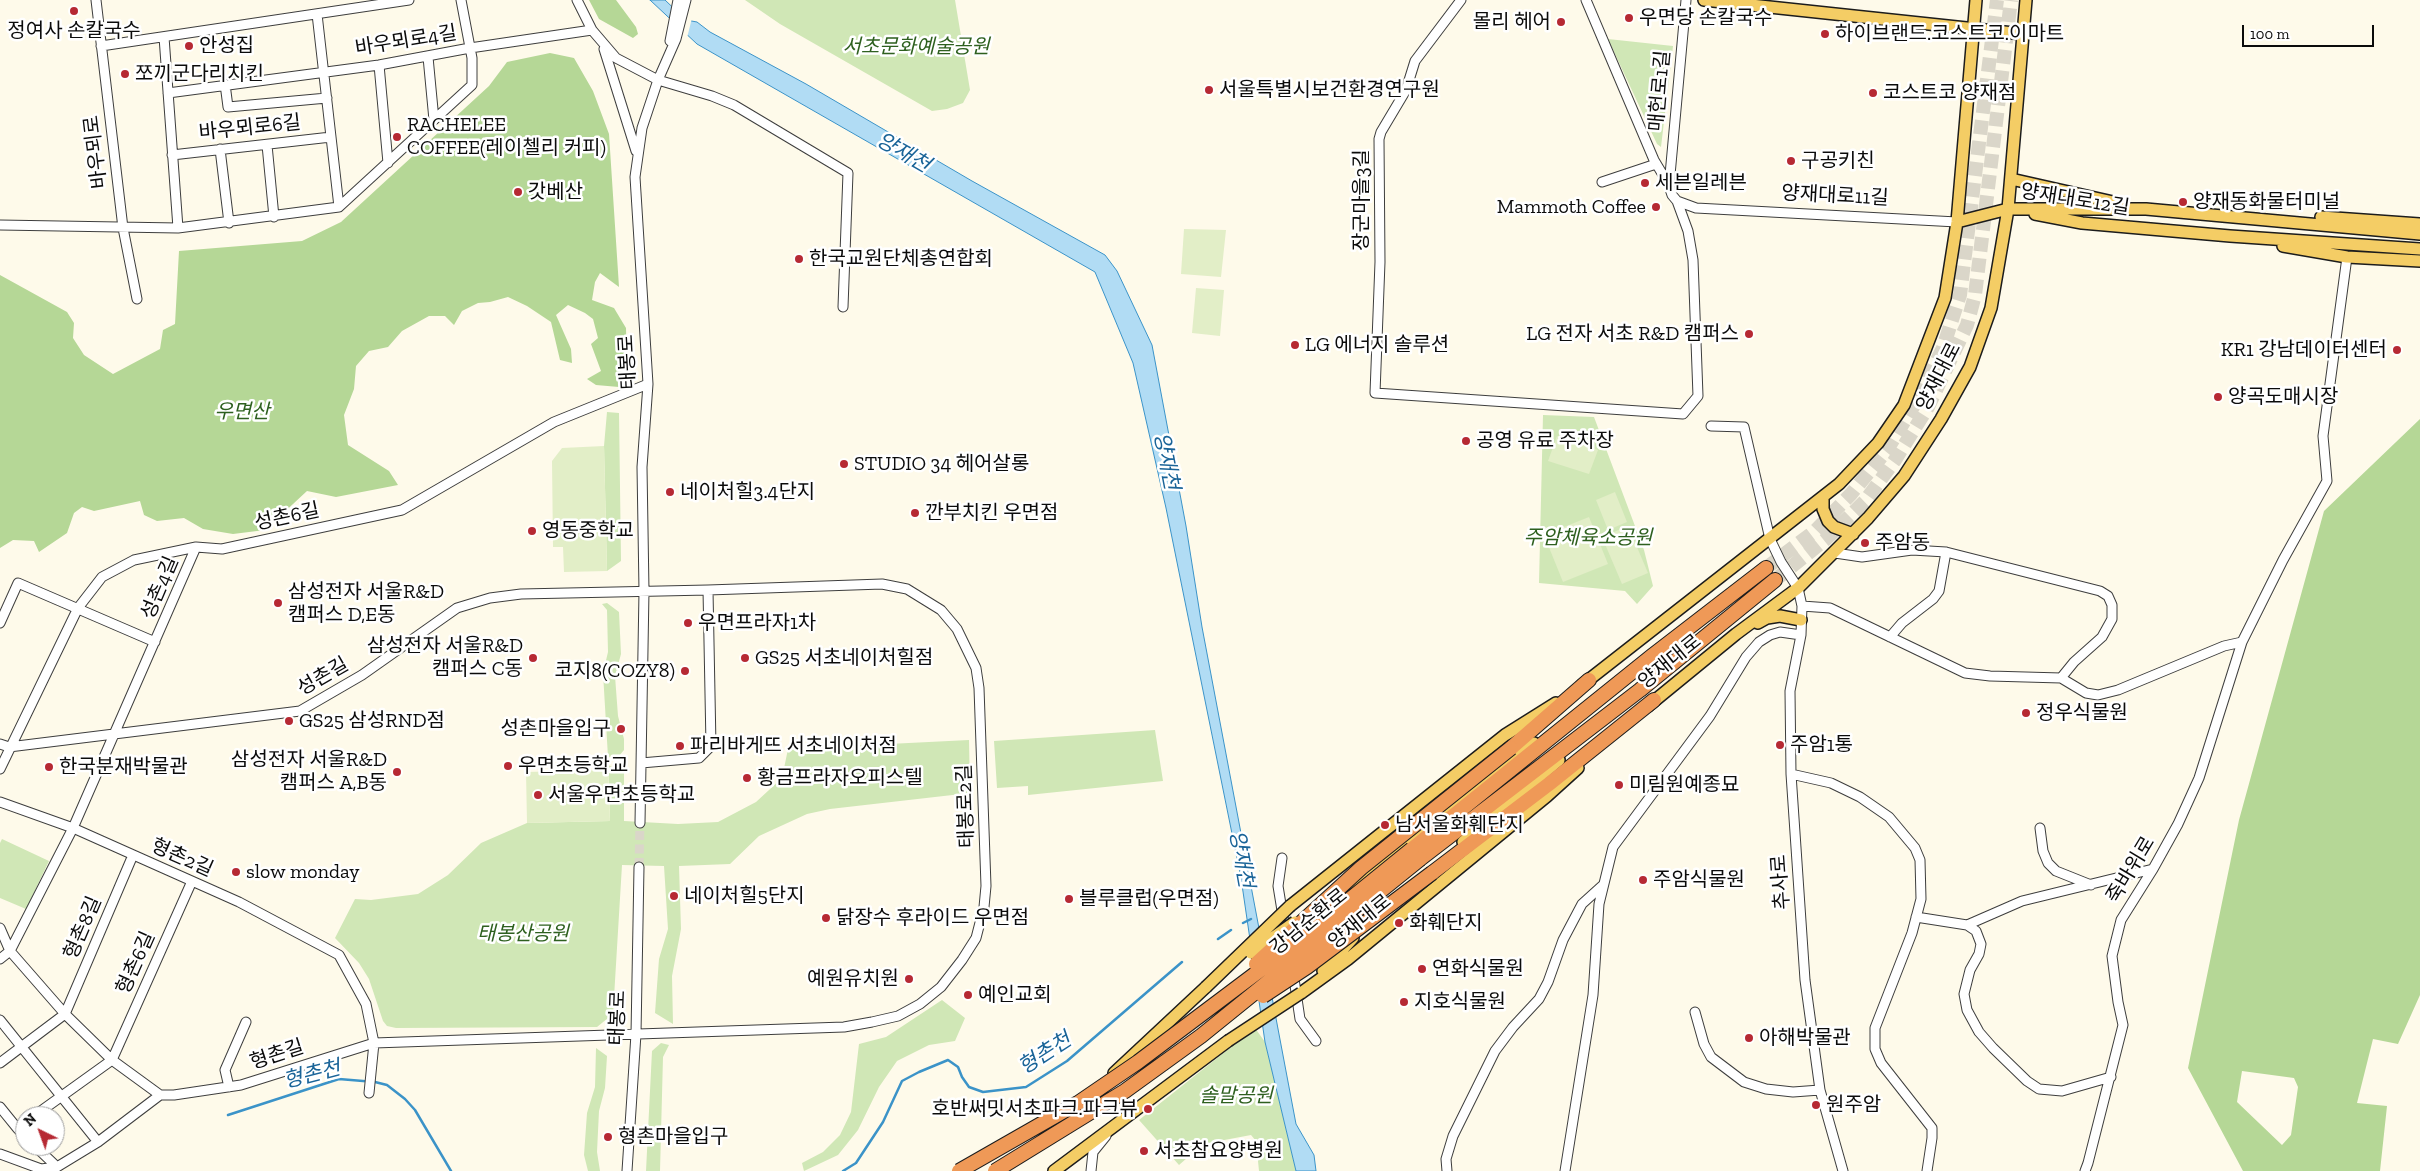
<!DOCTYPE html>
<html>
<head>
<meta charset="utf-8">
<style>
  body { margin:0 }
  #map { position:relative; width:2420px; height:1171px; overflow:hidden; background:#fefaea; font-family:"Zilla Slab",serif }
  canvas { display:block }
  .north { position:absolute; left:15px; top:1106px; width:50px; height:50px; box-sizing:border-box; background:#fff; border:1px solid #9d9d9d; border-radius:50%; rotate:318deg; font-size:14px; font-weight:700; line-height:20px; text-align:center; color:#0b0b0b }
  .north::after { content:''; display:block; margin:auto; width:18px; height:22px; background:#b62933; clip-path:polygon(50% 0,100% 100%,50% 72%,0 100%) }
  .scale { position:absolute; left:2242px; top:25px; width:132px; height:22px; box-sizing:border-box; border:2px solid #0b0b0b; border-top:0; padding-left:6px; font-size:15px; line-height:18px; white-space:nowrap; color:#0b0b0b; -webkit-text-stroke:4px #fff; paint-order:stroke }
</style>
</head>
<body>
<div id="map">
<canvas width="2420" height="1171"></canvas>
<div class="north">N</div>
<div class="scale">100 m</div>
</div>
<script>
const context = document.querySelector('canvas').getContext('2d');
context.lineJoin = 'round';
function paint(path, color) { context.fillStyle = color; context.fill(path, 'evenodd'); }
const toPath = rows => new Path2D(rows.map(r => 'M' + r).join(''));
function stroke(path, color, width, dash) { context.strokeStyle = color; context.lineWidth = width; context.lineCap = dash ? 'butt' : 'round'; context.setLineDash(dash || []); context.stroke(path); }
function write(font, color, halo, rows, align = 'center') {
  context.font = font + ' "Zilla Slab","Noto Sans KR",serif'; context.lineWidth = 5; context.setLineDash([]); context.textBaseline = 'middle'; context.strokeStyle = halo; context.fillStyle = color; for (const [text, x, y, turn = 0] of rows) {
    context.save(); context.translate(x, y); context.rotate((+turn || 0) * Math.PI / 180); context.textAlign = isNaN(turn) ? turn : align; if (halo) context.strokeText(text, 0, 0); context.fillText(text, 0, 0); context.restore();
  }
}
paint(toPath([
  [745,0,955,0,970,90,963,103,947,109,932,111,780,24],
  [1608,39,1673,46,1661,147,1657,144],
  [607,412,619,413,621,561,607,571,604,446],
  [1543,415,1594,417,1644,550,1653,586,1637,604,1625,591,1539,583],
  [607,603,619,612,621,654,615,676,618,716,624,739,624,750,619,756,608,757,603,673,608,652,607,610,602,604],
  [1155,730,1163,781,1028,795,1028,786,997,788,994,741],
  [969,740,970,793,830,809,807,814,759,836,730,864,679,866,681,929,672,976,673,1024,655,1013,659,959,668,929,664,866,622,865,613,1014,597,1027,396,1028,387,1026,383,1021,369,979,359,963,335,938,355,899,371,900,418,894,448,875,481,843,527,823,610,821,608,765,624,773,624,821,678,824,718,822,756,802,782,778,788,749],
  [2,839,49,861,26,909,0,898,0,843],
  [942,1000,965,1018,955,1041,929,1045,897,1061,879,1087,858,1130,838,1155,804,1171,802,1163,823,1152,840,1135,851,1112,859,1044,886,1037],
  [1255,1028,1265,1042,1296,1171,1259,1171,1256,1141,1251,1135,1203,1144,1179,1165,1139,1120],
  [661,1043,669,1045,663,1057,660,1171,646,1171,652,1051],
  [596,1048,607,1056,605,1088,599,1111,597,1152,600,1171,588,1171,584,1155,587,1113,595,1087]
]), '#d0e7b6');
paint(toPath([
  [589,0,616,0,636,27,638,34,633,38,599,19],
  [550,53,574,58,593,91,609,134,619,287,600,273,595,282,592,300,614,308,626,328,627,371,619,387,596,385,587,379,601,371,591,344,598,338,593,319,585,313,568,305,556,315,571,349,572,363,560,360,551,322,527,306,508,297,490,302,478,303,462,311,454,325,445,316,429,316,402,331,388,347,369,351,356,366,354,389,344,415,348,445,389,471,398,485,336,497,307,491,265,530,233,534,203,529,184,518,157,521,144,515,140,501,94,511,82,507,74,513,67,533,39,552,34,541,13,540,0,548,0,275,67,312,74,323,73,338,84,355,113,374,160,349,163,330,175,324,179,251,302,241,341,222,489,86,507,62],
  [2420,419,2420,995,2398,1044,2373,1039,2357,1103,2387,1106,2380,1171,2243,1171,2188,1068,2239,820,2324,511],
  [2242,1071,2294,1078,2298,1087,2291,1135,2282,1145,2237,1102]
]), '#b5d796');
paint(toPath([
  [1184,229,1226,230,1221,277,1181,274],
  [1196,288,1224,290,1220,336,1192,333],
  [1557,436,1598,450,1589,474,1548,461],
  [604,446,607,571,564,572,563,547,553,547,552,461,562,448],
  [1615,492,1627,522,1608,530,1596,500],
  [1589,517,1608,564,1563,582,1544,535],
  [1628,526,1648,573,1622,584,1602,537],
  [608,770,610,821,527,823,526,772]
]), '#e2eec7');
const water = toPath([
  [650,0,665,0,686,20,697,22,710,32,806,84,972,181,1105,255,1117,271,1152,345,1186,526,1202,627,1296,1124,1314,1155,1316,1171,1296,1171,1265,1042,1241,878,1166,508,1133,363,1095,272,697,44,650,0]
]);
paint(water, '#b1dcf4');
stroke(water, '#3b93c8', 1);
paint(toPath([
  [672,5,687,17,692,18,687,38,669,21]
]), '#fefaea');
stroke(toPath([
  [1243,923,1251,919],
  [1218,939,1231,930],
  [228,1115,339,1079,375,1082,387,1085,405,1099,415,1110,451,1171],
  [843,1171,856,1163,883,1122,902,1081,919,1072,948,1060,958,1067,962,1077,969,1087,983,1092,1026,1087,1067,1061,1182,962]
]), '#3b93c8', 2.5);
stroke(toPath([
  [639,867,640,823]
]), '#dad6c9', 9, [9, 4.5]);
stroke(toPath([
  [1766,568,1815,531,1851,494,1887,450,1919,397,1943,348,1960,295,1997,0],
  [1775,580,1826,539,1865,501,1895,460,1928,407,1967,325,1975,295,2011,0]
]), '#dad6c9', 14, [14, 7]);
const minor = toPath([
  [96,0,123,228,137,299],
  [577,0,592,30,616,58,658,80,712,96,734,105,848,173,843,307],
  [1461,0,1415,61,1406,90,1381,132,1379,139,1380,262,1375,393,1683,414,1698,396,1693,260,1688,231,1677,201],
  [1586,0,1654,160,1669,185],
  [1686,0,1669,186,1672,195,1677,201,1696,208,1957,222],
  [317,14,339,207],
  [164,37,178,228],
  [670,41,678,0],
  [101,46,409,0],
  [604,49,636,151],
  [428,57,434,120],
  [379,65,388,163],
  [225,84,228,107,327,98],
  [168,93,379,65,470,48,592,30],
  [267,145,274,217],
  [220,149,229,223],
  [172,155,331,137],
  [1626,174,1602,182,1656,164],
  [0,225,178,228,339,207,472,85,472,58,461,0],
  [1711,426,1744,427,1770,539,1781,562,1798,588,1802,606,1801,635,1790,691,1791,774,1805,980,1820,1090,1843,1171],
  [1835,553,1862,557,1912,550,1946,552,2100,591,2108,596,2112,605,2112,619,2102,637,2074,662,2061,678],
  [1802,606,1830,608,1965,673,1990,676,2061,678,2086,693,2098,695,2118,690,2224,646,2242,642],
  [0,623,18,583,155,642],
  [1890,637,1902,623,1933,599,1939,591,1946,552],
  [0,744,9,747,300,711,362,675,457,608,490,598,521,594,708,590,882,584,907,589,941,610,957,629,976,668,979,688,986,886,984,907,976,938,962,960,941,987,920,1004,898,1016,872,1022,844,1027,374,1043,241,1085,174,1095,160,1095,112,1060,65,1014,10,951,0,928],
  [641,763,699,758,711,746,708,590],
  [0,769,78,608,102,577,134,560,196,547,222,549,402,510,554,422,648,384],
  [1791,774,1831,783,1860,797,1889,817,1915,848,1920,860,1921,899,1912,933,1875,1028,1875,1049,1881,1063,1932,1128,1932,1138,1927,1171],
  [0,802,73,828,239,902,339,955,366,1004,374,1043,369,1093],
  [640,823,644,591,642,467,648,384,635,177,642,128,658,80,676,39,686,0],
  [2040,828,2043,851,2048,863,2056,871,2091,885],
  [1282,858,1278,886,1286,935],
  [1916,917,1967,925,2022,901,2153,869],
  [1967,925,1976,931,1981,944,1979,954,1970,970,1964,994,1967,1010,1979,1032,1993,1048,2027,1081,2039,1089,2062,1091,2111,1077],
  [0,959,10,951,73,828,196,547],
  [1293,972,1300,1019,1316,1041],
  [1695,1012,1704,1044,1711,1057,1744,1082,1766,1089,1793,1092,1820,1090],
  [0,1020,98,1142],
  [0,1063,65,1014,133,855],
  [229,1087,225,1070,246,1022],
  [0,1107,17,1128,25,1122],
  [34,1116,112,1060,192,881],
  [17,1128,25,1136],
  [35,1146,57,1167,98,1142,160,1095],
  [0,1154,41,1169,57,1167],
  [627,1171,636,1034,639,867],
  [1091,1171,1093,1152,1106,1136],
  [1447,1171,1446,1159,1453,1136,1495,1051,1513,1027,1539,999,1548,982,1563,940,1582,904,1603,885],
  [1565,1171,1593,995,1599,904,1613,847,1710,716,1746,657,1759,642,1770,635,1780,632,1801,635],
  [2085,1171,2088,1163,2123,1025,2118,1002,2112,956,2121,920,2153,869,2178,824,2199,778,2242,642,2283,560,2327,481,2323,436,2347,257]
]);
const major = toPath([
  [1704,0,2023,34],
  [2011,179,2122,204],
  [2035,214,2082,223,2230,236,2420,249],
  [2321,217,2420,224],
  [1957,222,2008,209,2146,209,2420,234],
  [2283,246,2347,257,2420,261],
  [1823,497,1823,509,1828,521,1834,527,1853,534],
  [1758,623,1767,618,1780,616,1801,620],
  [1582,685,1839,484,1878,443,1904,405,1945,298,1957,222,1976,0],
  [1648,706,1736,634,1798,588,1868,518,1904,476,1941,419,1970,367,1991,308,2008,209,2026,0],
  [1463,842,1559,760],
  [1347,887,1371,871,1534,743],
  [1290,906,1505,735,1556,703],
  [1323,971,1353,938],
  [1301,993,1348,959,1547,796,1578,768],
  [1114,1073,1206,987],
  [1054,1171,1228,1041]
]);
const highway = toPath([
  [1511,748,1589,680],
  [1412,849,1652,656,1766,568],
  [1420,859,1640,690,1775,580],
  [1432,873,1549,784,1654,700]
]);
stroke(minor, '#3e3e3e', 11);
stroke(major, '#1c1c1c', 14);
stroke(highway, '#1c1c1c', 16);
stroke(minor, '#fff', 9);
stroke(major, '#f4cd65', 11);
stroke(highway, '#ef9957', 14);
const majorBridge = toPath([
  [1251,953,1295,922],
  [1206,987,1290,906],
  [1228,1041,1301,993]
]);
const highwayBridge = toPath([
  [1256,964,1361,868,1511,748],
  [1263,996,1307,967,1432,873],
  [959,1171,1078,1103,1138,1062,1295,944,1412,849],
  [995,1171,1125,1091,1201,1036,1420,859]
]);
stroke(majorBridge, '#1c1c1c', 14, []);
stroke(highwayBridge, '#1c1c1c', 16, []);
stroke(majorBridge, '#f4cd65', 11);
stroke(highwayBridge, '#ef9957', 14);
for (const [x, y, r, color] of [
  [74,11,5,"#b62933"],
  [1629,18,5,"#b62933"],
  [1561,22,5,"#b62933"],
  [1825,34,5,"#b62933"],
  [189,46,5,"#b62933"],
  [125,74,5,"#b62933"],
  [1209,90,5,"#b62933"],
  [1873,93,5,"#b62933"],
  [397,137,5,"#b62933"],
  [1791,161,5,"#b62933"],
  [1645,183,5,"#b62933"],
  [518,192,5,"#b62933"],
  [2183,202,5,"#b62933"],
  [1656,207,5,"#b62933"],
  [799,259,5,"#b62933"],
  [1749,334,5,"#b62933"],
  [1295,345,5,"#b62933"],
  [2397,350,5,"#b62933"],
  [2218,397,5,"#b62933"],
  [1466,441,5,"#b62933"],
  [844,464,5,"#b62933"],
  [670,492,5,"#b62933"],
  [915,513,5,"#b62933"],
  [532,531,5,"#b62933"],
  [1865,543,5,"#b62933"],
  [278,603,5,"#b62933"],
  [688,623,5,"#b62933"],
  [533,658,5,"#b62933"],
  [745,658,5,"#b62933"],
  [685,671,5,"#b62933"],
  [2026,713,5,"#b62933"],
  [289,721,5,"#b62933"],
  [621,729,5,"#b62933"],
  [1780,745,5,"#b62933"],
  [680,746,5,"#b62933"],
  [508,766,5,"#b62933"],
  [49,767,5,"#b62933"],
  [397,772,5,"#b62933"],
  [747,778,5,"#b62933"],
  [1619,785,5,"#b62933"],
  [538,795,5,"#b62933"],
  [1385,825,5,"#b62933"],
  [236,872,5,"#b62933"],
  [1643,880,5,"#b62933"],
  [674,896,5,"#b62933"],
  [1069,899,5,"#b62933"],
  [826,918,5,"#b62933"],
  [1399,923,5,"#b62933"],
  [1422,969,5,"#b62933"],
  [909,979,5,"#b62933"],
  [968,995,5,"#b62933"],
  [1404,1002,5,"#b62933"],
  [1749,1038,5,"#b62933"],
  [1816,1105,5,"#b62933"],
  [1148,1109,5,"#b62933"],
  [608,1137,5,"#b62933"],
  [1144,1151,5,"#b62933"]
]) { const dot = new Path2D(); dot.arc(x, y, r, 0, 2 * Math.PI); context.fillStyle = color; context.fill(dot); stroke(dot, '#fff', 2); }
write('20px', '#0b0b0b', '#fff', [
  ["우면당 손칼국수",1639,18],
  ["몰리 헤어",1551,22,"right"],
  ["정여사 손칼국수",74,31,"center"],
  ["하이브랜드.코스트코.이마트",1835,34],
  ["안성집",199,46],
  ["쪼끼군다리치킨",135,74],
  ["서울특별시보건환경연구원",1219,90],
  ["코스트코 양재점",1883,93],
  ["RACHELEE",407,125],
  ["COFFEE(레이첼리 커피)",407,148],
  ["구공키친",1801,161],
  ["세븐일레븐",1655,183],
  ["갓베산",528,192],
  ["양재동화물터미널",2193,202],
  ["Mammoth Coffee",1646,207,"right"],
  ["한국교원단체총연합회",809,259],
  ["LG 전자 서초 R&D 캠퍼스",1739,334,"right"],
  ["LG 에너지 솔루션",1305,345],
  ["KR1 강남데이터센터",2387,350,"right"],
  ["양곡도매시장",2228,397],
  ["공영 유료 주차장",1476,441],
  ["STUDIO 34 헤어살롱",854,464],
  ["네이처힐3.4단지",680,492],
  ["깐부치킨 우면점",925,513],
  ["영동중학교",542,531],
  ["주암동",1875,543],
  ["삼성전자 서울R&D",288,592],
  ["캠퍼스 D,E동",288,615],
  ["우면프라자1차",698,623],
  ["삼성전자 서울R&D",523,646,"right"],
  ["캠퍼스 C동",523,669,"right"],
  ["GS25 서초네이처힐점",755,658],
  ["코지8(COZY8)",675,671,"right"],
  ["정우식물원",2036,713],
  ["GS25 삼성RND점",299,721],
  ["성촌마을입구",611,729,"right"],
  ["주암1통",1790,745],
  ["파리바게뜨 서초네이처점",690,746],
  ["삼성전자 서울R&D",387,760,"right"],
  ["캠퍼스 A,B동",387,783,"right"],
  ["우면초등학교",518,766],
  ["한국분재박물관",59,767],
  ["황금프라자오피스텔",757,778],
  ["미림원예종묘",1629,785],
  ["서울우면초등학교",548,795],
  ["남서울화훼단지",1395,825],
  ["slow monday",246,872],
  ["주암식물원",1653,880],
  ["네이처힐5단지",684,896],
  ["블루클럽(우면점)",1079,899],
  ["닭장수 후라이드 우면점",836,918],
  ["화훼단지",1409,923],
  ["연화식물원",1432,969],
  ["예원유치원",899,979,"right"],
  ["예인교회",978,995],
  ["지호식물원",1414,1002],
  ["아해박물관",1759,1038],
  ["원주암",1826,1105],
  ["호반써밋서초파크.파크뷰",1138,1109,"right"],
  ["형촌마을입구",618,1137],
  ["서초참요양병원",1154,1151]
], 'left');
write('20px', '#0b0b0b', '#fff', [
  ["바우뫼로4길",406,41,-9],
  ["매헌로1길",1660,91,-85],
  ["바우뫼로6길",250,128,-6],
  ["바우뫼로",96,152,-97],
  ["양재대로11길",1835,196,3],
  ["장군마을3길",1362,200,-90],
  ["양재대로12길",2075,200,9],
  ["태봉로",628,362,-93],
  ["양재대로",1939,377,-63],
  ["성촌6길",287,517,-12],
  ["성촌4길",160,588,-67],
  ["양재대로",1670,662,-39],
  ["성촌길",323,677,-30],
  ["태봉로2길",966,806,-92],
  ["형촌2길",182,858,24],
  ["죽바위로",2131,870,-59],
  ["추사로",1781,882,-94],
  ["강남순환로",1309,922,-39],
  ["양재대로",1360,922,-39],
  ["형촌8길",83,928,-67],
  ["형촌6길",136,963,-66],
  ["태봉로",618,1018,-88],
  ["형촌길",277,1055,-18]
]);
write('italic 20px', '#2e601f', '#fff', [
  ["서초문화예술공원",916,47],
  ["우면산",242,412],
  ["주암체육소공원",1588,538],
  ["태봉산공원",523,934],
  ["솔말공원",1236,1096]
]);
write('italic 21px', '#1a6498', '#fff', [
  ["양재천",903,153,30],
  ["양재천",1166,461,79],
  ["양재천",1241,859,80],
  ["형촌천",1045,1054,-33],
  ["형촌천",312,1075,-14]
]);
</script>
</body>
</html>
